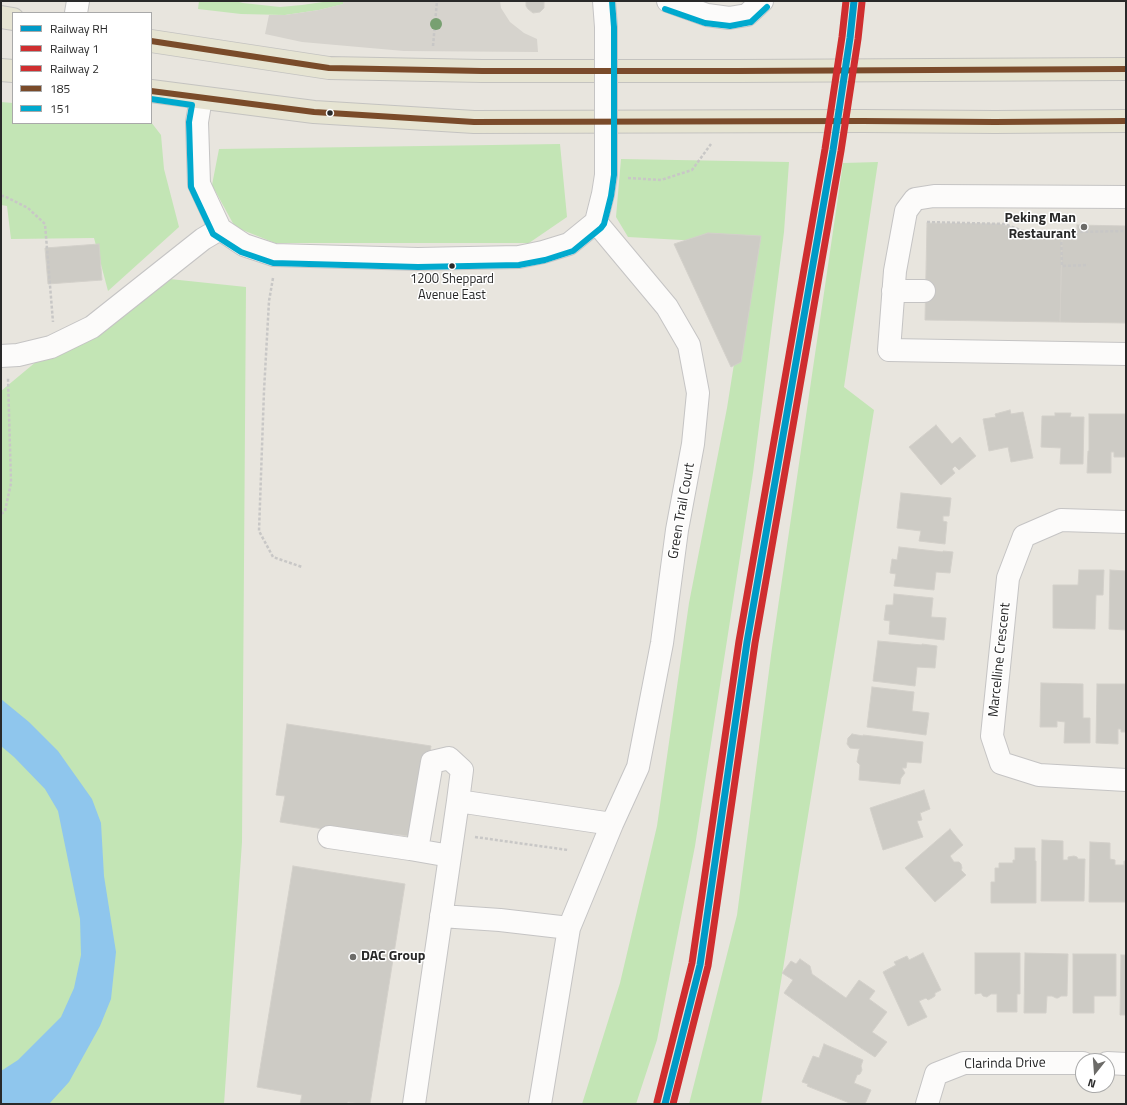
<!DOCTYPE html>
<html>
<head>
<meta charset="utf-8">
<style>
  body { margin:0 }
  #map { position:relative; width:1127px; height:1105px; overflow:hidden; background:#e8e5de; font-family:"Titillium Web",sans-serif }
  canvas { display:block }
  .frame { position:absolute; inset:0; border:2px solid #292929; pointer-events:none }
  .legend { position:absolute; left:12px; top:12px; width:140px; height:112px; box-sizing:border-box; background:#fff; border:1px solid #a9a9a9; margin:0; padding:5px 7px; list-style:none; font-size:12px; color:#292929 }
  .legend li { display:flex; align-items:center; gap:8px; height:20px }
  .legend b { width:20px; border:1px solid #a9a9a9 }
  .north { position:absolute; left:1075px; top:1053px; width:40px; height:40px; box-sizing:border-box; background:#fff; border:1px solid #a9a9a9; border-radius:50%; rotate:197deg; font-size:11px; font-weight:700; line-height:16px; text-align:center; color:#292929 }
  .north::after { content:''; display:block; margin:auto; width:14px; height:18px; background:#6c6b68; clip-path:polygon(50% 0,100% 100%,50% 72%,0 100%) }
</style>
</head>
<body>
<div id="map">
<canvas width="1127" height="1105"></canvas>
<div class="frame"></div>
<ul class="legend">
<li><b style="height:5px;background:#009ac7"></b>Railway RH</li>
<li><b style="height:5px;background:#cf2e2f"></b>Railway 1</li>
<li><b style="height:5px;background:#cf2e2f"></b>Railway 2</li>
<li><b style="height:5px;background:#7a4b2a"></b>185</li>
<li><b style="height:5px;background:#00a9ce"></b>151</li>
</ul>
<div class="north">N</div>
</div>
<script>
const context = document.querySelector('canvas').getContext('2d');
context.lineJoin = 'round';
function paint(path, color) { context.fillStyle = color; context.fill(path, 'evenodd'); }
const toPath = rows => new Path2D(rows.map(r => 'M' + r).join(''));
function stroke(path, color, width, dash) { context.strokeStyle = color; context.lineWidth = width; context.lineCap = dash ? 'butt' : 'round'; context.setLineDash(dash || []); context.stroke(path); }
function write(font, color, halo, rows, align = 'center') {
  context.font = font + ' "Titillium Web",sans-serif'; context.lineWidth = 3; context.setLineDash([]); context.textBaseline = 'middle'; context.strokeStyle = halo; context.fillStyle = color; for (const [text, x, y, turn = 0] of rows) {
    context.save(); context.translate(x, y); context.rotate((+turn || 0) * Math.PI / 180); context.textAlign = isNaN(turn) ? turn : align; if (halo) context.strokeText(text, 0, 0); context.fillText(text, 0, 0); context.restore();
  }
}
paint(toPath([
  [199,1,235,1,243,3,280,7,302,5,330,1,343,1,344,4,319,10,285,15,241,14,198,9],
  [1,102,13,103,13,123,151,123,151,122,161,135,164,169,179,227,108,291,94,238,11,239,7,206,1,205],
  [560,144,567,217,529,243,275,243,235,227,212,185,219,149],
  [621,159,789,162,784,232,753,473,695,846,657,1040,636,1104,582,1104,620,983,657,826,689,603,727,408,753,244,628,237,616,217],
  [878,162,844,387,874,410,761,1104,689,1104,737,915,772,648,843,163],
  [160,278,246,287,242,842,224,1104,1,1104,1,391,37,361]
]), '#c3e5b5');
paint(toPath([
  [343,1,500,1,501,8,510,22,524,33,537,39,538,52,404,51,302,42,265,34,269,15,285,15,319,10,343,4]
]), '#d6d3cd');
paint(toPath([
  [1,699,29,722,58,751,92,799,101,823,104,876,116,952,111,999,100,1026,69,1082,49,1104,1,1104,1,1071,18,1060,61,1017,74,988,81,955,80,919,58,811,45,789,14,757,1,746]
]), '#8fc6ed');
const building = toPath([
  [526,1,544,1,544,8,540,12,533,13,528,9,526,6,526,1],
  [927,223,999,224,1011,227,1016,232,1019,238,1062,239,1060,322,925,320,927,223],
  [1077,225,1126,226,1126,323,1060,322,1062,239,1077,240,1077,225],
  [708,233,761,236,741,362,731,367,674,244,708,233],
  [99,244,102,280,48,284,45,248,99,244],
  [1010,410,1011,414,1023,412,1033,458,1011,462,1008,447,989,451,983,419,996,417,995,414,1010,410],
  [1055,413,1071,413,1070,417,1084,417,1083,464,1060,464,1061,448,1041,447,1042,416,1055,416,1055,413],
  [1089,414,1126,414,1126,457,1114,457,1114,452,1111,452,1111,473,1087,473,1088,451,1089,451,1089,414],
  [936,425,952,444,960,437,976,456,959,470,955,466,952,469,955,473,941,485,909,447,936,425],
  [901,493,951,498,949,516,943,516,943,521,947,522,945,544,919,541,921,531,897,528,901,493],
  [899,547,943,552,943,551,953,552,950,573,936,572,934,590,894,586,896,574,890,573,892,559,897,560,899,547],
  [1079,570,1104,570,1103,595,1096,595,1095,629,1053,628,1053,585,1078,585,1079,570],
  [1110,570,1126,571,1126,630,1109,629,1110,570],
  [894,594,933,598,931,617,946,618,944,640,889,634,890,621,884,620,886,605,893,605,894,594],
  [878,641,922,645,922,644,937,646,935,668,917,667,915,686,873,681,878,641],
  [1041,683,1083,684,1083,718,1090,718,1090,743,1064,743,1065,722,1057,721,1057,727,1040,727,1041,683],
  [1097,684,1126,684,1126,732,1121,732,1121,729,1118,729,1118,744,1096,743,1097,684],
  [872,687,914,692,912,711,929,713,926,735,867,727,872,687],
  [287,724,431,746,417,837,393,834,392,840,280,822,285,796,276,795,287,724],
  [852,734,863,736,863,735,923,742,921,763,907,762,906,768,902,768,905,773,901,778,900,784,859,780,860,765,857,762,859,750,860,749,850,748,847,744,848,738,852,734],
  [924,790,930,809,920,813,922,820,917,821,923,837,883,850,870,808,924,790],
  [950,829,963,845,950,856,954,862,959,862,961,864,962,868,961,870,966,875,935,902,905,868,950,829],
  [1042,840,1063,841,1063,860,1068,860,1068,857,1074,856,1077,857,1078,859,1085,859,1084,901,1041,901,1042,840],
  [1090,842,1110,843,1110,859,1115,860,1115,865,1124,865,1124,861,1126,861,1126,902,1089,902,1090,842],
  [1015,848,1035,848,1035,861,1036,861,1036,903,991,903,991,882,995,882,995,868,999,868,999,863,1013,863,1013,860,1015,860,1015,848],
  [293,866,405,884,370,1104,360,1104,348,1102,347,1104,300,1104,302,1095,257,1087,293,866],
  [923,953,941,990,935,993,935,996,932,998,928,1000,926,998,919,1001,927,1017,908,1026,883,972,896,965,894,962,907,956,909,960,923,953],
  [975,953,1020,953,1020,994,1017,994,1017,1012,997,1012,997,994,991,994,987,997,983,996,981,993,975,994,975,953],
  [1025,953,1068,954,1067,996,1061,996,1058,998,1056,998,1052,996,1047,996,1046,1013,1024,1013,1025,953],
  [1073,954,1116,954,1116,996,1094,996,1094,1013,1073,1013,1073,954],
  [1121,955,1126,955,1126,1015,1120,1015,1121,955],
  [800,959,810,966,812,974,846,998,859,980,875,991,869,999,887,1012,872,1032,887,1042,875,1057,861,1048,784,993,793,980,782,973,791,961,796,964,800,959],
  [824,1044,863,1060,861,1066,862,1070,860,1074,857,1075,854,1083,871,1090,865,1104,852,1104,807,1086,808,1084,802,1082,813,1056,819,1058,824,1044]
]);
paint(building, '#cdcbc5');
stroke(building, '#d3d0ca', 1);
const minor = toPath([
  [604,1,606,27],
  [668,1,707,15,729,18,747,15,762,1],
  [76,13,78,1],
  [201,98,197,122,199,184,220,229,244,245,274,255,418,259,519,257,543,252,569,244,596,222,603,194,606,175,606,154],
  [1126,197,934,196,915,199,906,211,895,271,889,350,1126,354],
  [893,291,924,291],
  [1,356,18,355,51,347,92,327,203,239,220,229],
  [1126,522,1061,520,1024,536,1008,578,992,736,1001,763,1039,775,1126,780],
  [329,837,410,849,450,856],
  [417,850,432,762,449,758,462,770,458,801],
  [441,916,500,920,569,928],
  [1107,1063,1126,1064],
  [414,1104,458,801,612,824],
  [540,1104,569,928,612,824,638,767,662,643,677,530,693,444,698,393,689,345,667,307,596,222],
  [927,1104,936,1074,964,1063,1083,1063]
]);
const major = toPath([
  [1,17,13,19],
  [151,41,329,68,482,71,738,71,1126,69],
  [1,70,13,71],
  [151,91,314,112,474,122,862,121,995,122,1126,121]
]);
stroke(minor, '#c5c4c4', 24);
stroke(major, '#c4c3c0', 24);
stroke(toPath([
  [433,46,437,1],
  [628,178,661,180,692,170,711,144],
  [1,196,4,196,28,208,45,224,53,322],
  [927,222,1005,224,1028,233,1126,231],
  [1061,232,1062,266,1088,265],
  [273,278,269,301,264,391,259,531,273,557,302,567],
  [1,514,5,511,11,483,8,378],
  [475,837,568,850]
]), '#c8c7c6', 2.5, [3, 2]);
stroke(minor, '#fcfbfa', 22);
stroke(major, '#e6e4d2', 22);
const minorBridge = toPath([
  [606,27,606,154]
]);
stroke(minorBridge, '#c5c4c4', 24, []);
stroke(minorBridge, '#fcfbfa', 22);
stroke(toPath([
  [151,41,329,68,482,71,738,71,1126,69],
  [151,91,314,112,474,122,862,121,995,122,1126,121]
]), '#7a4b2a', 6);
stroke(toPath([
  [665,9,705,23,730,26,751,22,767,7],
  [151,99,192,105,189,122,191,187,213,234,241,252,273,263,418,267,519,265,545,260,573,251,601,228,604,224,611,196,614,175,614,27,612,1]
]), '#00a9ce', 6);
stroke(toPath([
  [665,1104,700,965,747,642,833,150,850,38,854,1]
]), '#009ac7', 7);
stroke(toPath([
  [673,1104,708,966,755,643,841,151,858,39,862,2]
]), '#cf2e2f', 7);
stroke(toPath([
  [657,1102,692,963,739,641,825,149,842,37,846,1]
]), '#cf2e2f', 7);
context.fillStyle = '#78a071';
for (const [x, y] of [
  [436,24]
]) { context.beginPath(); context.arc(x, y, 6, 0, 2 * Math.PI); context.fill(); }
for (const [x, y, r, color] of [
  [330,113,3.5,"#292929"],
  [1084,227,4,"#6c6b68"],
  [452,266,3.5,"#292929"],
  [353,957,4,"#6c6b68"]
]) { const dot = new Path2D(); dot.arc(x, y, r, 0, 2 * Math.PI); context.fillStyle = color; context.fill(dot); stroke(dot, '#fff', 1.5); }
write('13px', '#292929', '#fff', [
  ["1200 Sheppard",452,280],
  ["Avenue East",452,296]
]);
write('bold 14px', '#292929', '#fff', [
  ["Peking Man",1076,219],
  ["Restaurant",1076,235],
  ["DAC Group",361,957,"left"]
], 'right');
write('14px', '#292929', '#fff', [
  ["Green Trail Court",682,511,-80],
  ["Marcelline Crescent",1000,660,-84],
  ["Clarinda Drive",1005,1064,-1]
]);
</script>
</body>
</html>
